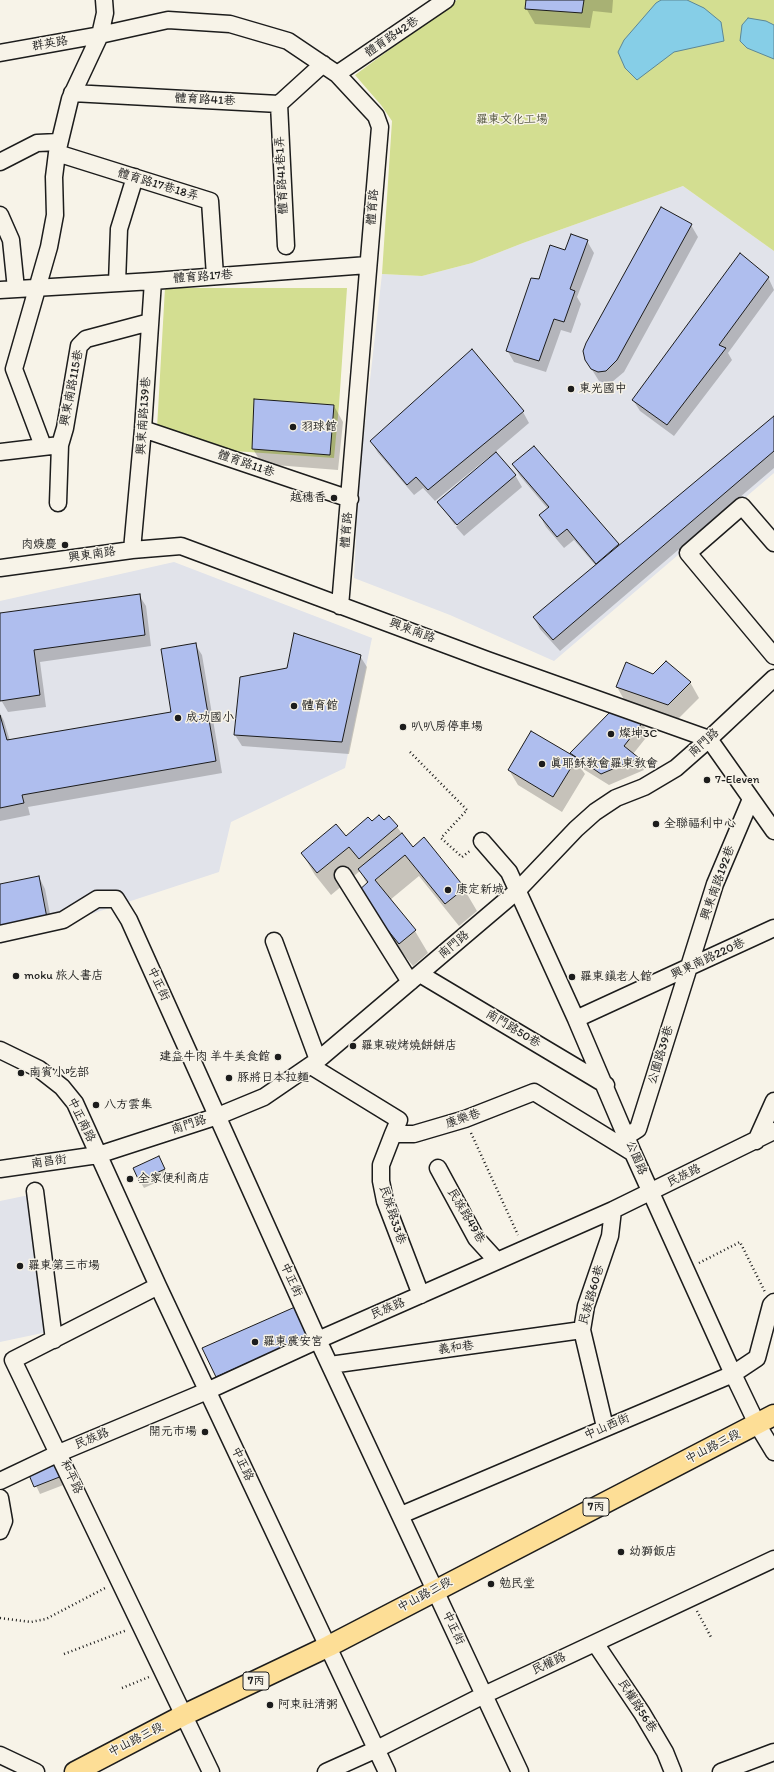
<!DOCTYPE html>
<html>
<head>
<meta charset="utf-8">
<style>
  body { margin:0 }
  canvas { display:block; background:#f7f3e8 }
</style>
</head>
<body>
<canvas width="774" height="1772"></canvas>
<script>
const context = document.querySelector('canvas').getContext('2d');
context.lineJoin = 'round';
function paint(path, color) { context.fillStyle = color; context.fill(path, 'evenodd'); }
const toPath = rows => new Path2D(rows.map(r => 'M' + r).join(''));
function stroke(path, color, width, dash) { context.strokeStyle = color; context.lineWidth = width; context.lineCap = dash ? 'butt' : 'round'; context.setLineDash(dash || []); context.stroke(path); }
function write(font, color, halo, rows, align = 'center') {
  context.font = font + ' Itim,"LXGW WenKai TC",sans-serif'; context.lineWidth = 3; context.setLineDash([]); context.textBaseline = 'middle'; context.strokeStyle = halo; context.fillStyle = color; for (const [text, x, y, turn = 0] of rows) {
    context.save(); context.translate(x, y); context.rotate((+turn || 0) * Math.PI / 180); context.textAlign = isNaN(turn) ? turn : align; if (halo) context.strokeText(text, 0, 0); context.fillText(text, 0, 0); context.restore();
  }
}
paint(toPath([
  [683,186,774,251,774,473,554,661,450,615,354,578,359,477,382,274,422,276,472,263,523,243],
  [174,562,372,638,345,768,231,822,219,872,0,944,0,601],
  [29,1195,52,1331,0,1342,0,1201]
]), '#e1e3ea');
paint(toPath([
  [457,0,774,0,774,251,683,186,523,243,472,263,422,276,382,274,392,121,381,105,355,75],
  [165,288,347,288,339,405,334,458,234,451,157,428]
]), '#d3de91');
const water = toPath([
  [661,0,687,0,704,8,721,22,724,41,674,52,637,80,625,68,618,52,624,40,656,3,661,0],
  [748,18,766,21,774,25,774,59,747,48,740,41,742,25,748,18]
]);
paint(water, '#86cee7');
stroke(water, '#5c8796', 1);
paint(toPath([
  [527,0,613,0,612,13,593,11,590,28,535,24,526,8],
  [691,225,698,237,624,372,612,382,605,383,599,381,586,360],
  [587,241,594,253,577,297,581,304,571,333,561,330,546,372,514,362,507,350,539,280],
  [768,277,774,290,728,353,732,360,674,436,640,411,633,400],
  [334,406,343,422,338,470,262,464,253,449],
  [523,412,529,423,495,452,514,474,455,525,438,502,490,458,489,457,435,501,423,488,414,495,378,453,371,441],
  [774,417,774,468,560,651,540,629,534,618,596,566,574,540,564,548,546,527,540,516,548,509,520,476,513,465,619,546],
  [515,475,522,487,464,536,456,527],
  [139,595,146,606,151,646,40,662,46,707,8,712,1,700,0,694,0,614],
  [195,644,202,655,222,773,28,807,30,815,0,821,0,713,4,721,10,741,172,713],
  [360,656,367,667,349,754,242,746,235,735],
  [653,675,690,682,699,698,677,720,626,703,617,687],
  [642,723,649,734,633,754,638,759,644,770,609,785,580,767,585,774,562,812,518,785,509,770,574,758,571,754],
  [384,822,397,827,413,848,424,839,464,889,477,911,459,926,419,876,390,900,415,931,428,953,413,966,371,914,367,884,360,871,331,895,315,875,302,853,345,837,372,823],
  [39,877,45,889,53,929,0,885],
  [163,1165,168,1177,144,1188,140,1181],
  [294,1309,316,1351,226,1392,217,1376],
  [57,1465,66,1484,40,1494,31,1475]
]), '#0003');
const building = toPath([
  [526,0,584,0,582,13,525,9,526,0],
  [661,207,692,224,617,360,606,371,598,372,591,369,585,360,583,351,586,343,661,207],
  [571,234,588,240,570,289,575,291,564,322,554,319,539,361,506,351,531,278,539,279,550,245,565,250,571,234],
  [740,253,769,277,719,345,726,348,667,425,632,400,740,253],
  [472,349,524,411,428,490,416,477,407,485,370,441,472,349],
  [254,399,334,405,330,455,252,449,254,399],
  [774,416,774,451,553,640,533,617,774,416],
  [534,446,619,544,596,564,567,529,557,537,539,515,549,507,512,464,534,446],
  [496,452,516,475,457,525,437,502,496,452],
  [140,594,145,635,34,650,40,695,0,701,0,613,140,594],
  [294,633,361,655,342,742,234,735,240,677,287,668,294,633],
  [196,643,216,761,22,795,24,803,0,808,0,715,7,740,171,712,161,649,196,643],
  [666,661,691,682,668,705,616,687,626,662,653,674,666,661],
  [611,711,643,722,624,746,639,758,601,774,570,753,611,711],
  [531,731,577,758,553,797,508,770,531,731],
  [379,815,384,820,389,816,398,826,359,859,349,847,317,873,301,853,336,824,346,836,368,817,372,821,379,815],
  [402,833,413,847,424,837,465,888,445,904,405,855,375,880,416,930,399,944,357,892,368,882,358,869,402,833],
  [39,876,47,918,0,927,0,884,39,876],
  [159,1156,165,1169,139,1181,133,1168,159,1156],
  [295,1307,308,1336,216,1377,202,1348,295,1307],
  [57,1464,62,1476,34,1487,29,1475,57,1464]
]);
paint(building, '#afbeee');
stroke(building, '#1c1c1c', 1);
const minor = toPath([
  [0,53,100,35,168,20,230,24,288,41,337,74,376,116,380,127,340,606],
  [337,74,446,0],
  [72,93,279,104,323,64],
  [279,104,286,246],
  [57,153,210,201,215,276],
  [0,162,37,143,59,142],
  [0,215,11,240,16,289],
  [117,283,119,229,135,177],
  [0,290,153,281,368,265],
  [143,429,350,499],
  [43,446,14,369,49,247,55,215,54,177,57,153,70,99,100,35,105,13,104,0],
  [0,452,60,445,65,428,79,346,86,339,150,322],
  [58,503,60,445],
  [774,543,742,506,688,553,774,656],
  [132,550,143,429,153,281],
  [0,568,132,550,181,546,487,660,709,739,774,831],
  [482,841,509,872,576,1019,633,1153,733,1374,757,1424,774,1452],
  [343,875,410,982],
  [0,934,63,920,97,899,116,899,129,920,318,1340,520,1772],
  [274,941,318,1060],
  [420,974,606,1085],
  [576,1019,774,928],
  [0,1050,39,1069,62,1087,75,1103,158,1286,387,1772],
  [311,1066,399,1120,393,1134,414,1134,465,1119,534,1092,633,1153],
  [393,1134,381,1165,381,1181,385,1201,421,1295],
  [627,1136,638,1129,715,884,751,799],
  [756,1141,774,1101],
  [438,1168,476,1238,497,1261],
  [0,1169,98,1155,218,1116,264,1097,318,1060,517,891,576,829,595,812,616,798,644,787,676,768,709,739,774,678],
  [35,1191,54,1340],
  [158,1286,13,1360,211,1772],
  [330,1365,582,1330],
  [605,1427,582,1330,586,1306,610,1236,613,1210],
  [0,1481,59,1453,207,1391,318,1340,613,1210,774,1131],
  [0,1498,4,1521,0,1531],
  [401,1515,733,1374,757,1358,771,1305,774,1302],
  [595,1643,642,1713,665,1752,673,1772],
  [0,1755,36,1772],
  [326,1772,377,1749,484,1695,774,1559],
  [721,1772,774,1752]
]);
const major = toPath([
  [75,1772,184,1715,329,1646,774,1415]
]);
stroke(minor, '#1c1c1c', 19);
stroke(major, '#1c1c1c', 23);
stroke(toPath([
  [410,752,467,810,441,838,462,857,471,850],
  [471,1133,518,1235],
  [699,1263,740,1242,765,1292],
  [697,1611,712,1639],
  [0,1618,31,1622,46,1619,107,1587],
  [64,1654,127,1630],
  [122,1688,149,1677]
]), '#1c1c1c', 2.5, [1, 3]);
stroke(minor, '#f7f3e8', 16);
stroke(major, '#fdde96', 20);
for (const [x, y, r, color] of [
  [571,389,4,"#1c1c1c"],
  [293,427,4,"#1c1c1c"],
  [334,498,4,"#1c1c1c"],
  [65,545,4,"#1c1c1c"],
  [294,706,4,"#1c1c1c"],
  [178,718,4,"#1c1c1c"],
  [403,727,4,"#1c1c1c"],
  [611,734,4,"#1c1c1c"],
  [542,764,4,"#1c1c1c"],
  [707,780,4,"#1c1c1c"],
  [656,824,4,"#1c1c1c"],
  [448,890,4,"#1c1c1c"],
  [16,976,4,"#1c1c1c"],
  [572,977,4,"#1c1c1c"],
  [353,1046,4,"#1c1c1c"],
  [278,1057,4,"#1c1c1c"],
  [21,1073,4,"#1c1c1c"],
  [229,1078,4,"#1c1c1c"],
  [96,1105,4,"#1c1c1c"],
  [130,1179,4,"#1c1c1c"],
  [20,1266,4,"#1c1c1c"],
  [255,1342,4,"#1c1c1c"],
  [205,1432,4,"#1c1c1c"],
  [621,1552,4,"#1c1c1c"],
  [491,1584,4,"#1c1c1c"],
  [270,1705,4,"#1c1c1c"]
]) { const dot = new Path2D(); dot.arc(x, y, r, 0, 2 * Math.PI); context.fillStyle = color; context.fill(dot); stroke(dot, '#f7f3e8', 1.5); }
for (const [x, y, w] of [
  [596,1507,26],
  [256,1681,26]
]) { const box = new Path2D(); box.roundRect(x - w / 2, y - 9, w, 18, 3); context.fillStyle = '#f7f3e8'; context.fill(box); stroke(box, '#1c1c1c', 1); }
write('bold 11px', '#1c1c1c', null, [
  ["7丙",596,1507],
  ["7丙",256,1681]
]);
write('12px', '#1c1c1c', '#f7f3e8', [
  ["體育路42巷",392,37,-34],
  ["群英路",50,44,-10],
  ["體育路41巷",205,100,3],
  ["體育路41巷1弄",282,175,-93],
  ["體育路17巷18弄",158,185,17],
  ["體育路",373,207,-85],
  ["體育路17巷",203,277,-4],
  ["興東南路115巷",72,388,-79],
  ["興東南路139巷",144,416,-86],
  ["體育路11巷",246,464,19],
  ["體育路",347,530,-85],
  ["興東南路",92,555,-8],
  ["興東南路",412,631,20],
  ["南門路",704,743,-42],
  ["興東南路192巷",718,883,-70],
  ["南門路",454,945,-40],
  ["興東南路220巷",708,959,-25],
  ["中正街",158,984,65],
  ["南門路50巷",513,1029,31],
  ["公園路39巷",661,1055,-73],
  ["康樂巷",463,1119,-19],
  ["中正南路",81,1120,64],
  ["南門路",189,1125,-18],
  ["公園路",636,1158,67],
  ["南昌街",49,1162,-8],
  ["民族路",684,1176,-26],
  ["民族路33巷",392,1215,72],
  ["民族路49巷",466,1216,59],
  ["中正街",291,1280,66],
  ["民族路60巷",592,1295,-74],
  ["民族路",388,1309,-23],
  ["義和巷",456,1348,-8],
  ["中山西街",607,1427,-23],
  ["民族路",92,1439,-23],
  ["中山路三段",713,1447,-27],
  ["中正路",242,1464,65],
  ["和平路",71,1477,65],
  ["中山路三段",425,1595,-28],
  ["中正街",453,1628,65],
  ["民權路",549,1664,-25],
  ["民權路56巷",637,1706,57],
  ["中山路三段",136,1740,-27]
]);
write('12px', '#53563f', '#f7f3e8', [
  ["羅東文化工場",512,120]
]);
write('12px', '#1c1c1c', '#f7f3e8', [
  ["東光國中",579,389],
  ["羽球館",301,427],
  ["越穗香",326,498,"right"],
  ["肉焿慶",57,545,"right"],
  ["體育館",302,706],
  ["成功國小",186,718],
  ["叭叭房停車場",411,727],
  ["燦坤3C",619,734],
  ["真耶穌教會羅東教會",550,764],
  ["7-Eleven",715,780],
  ["全聯福利中心",664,824],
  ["康定新城",456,890],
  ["moku 旅人書店",24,976],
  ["羅東鎮老人館",580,977],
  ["羅東碳烤燒餅餅店",361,1046],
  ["建益牛肉 羊牛美食館",270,1057,"right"],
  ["南賓小吃部",29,1073],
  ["豚將日本拉麵",237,1078],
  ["八方雲集",104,1105],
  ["全家便利商店",138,1179],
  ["羅東第三市場",28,1266],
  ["羅東震安宮",263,1342],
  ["開元市場",197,1432,"right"],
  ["幼獅飯店",629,1552],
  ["勉民堂",499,1584],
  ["阿束社清粥",278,1705]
], 'left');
</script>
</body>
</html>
